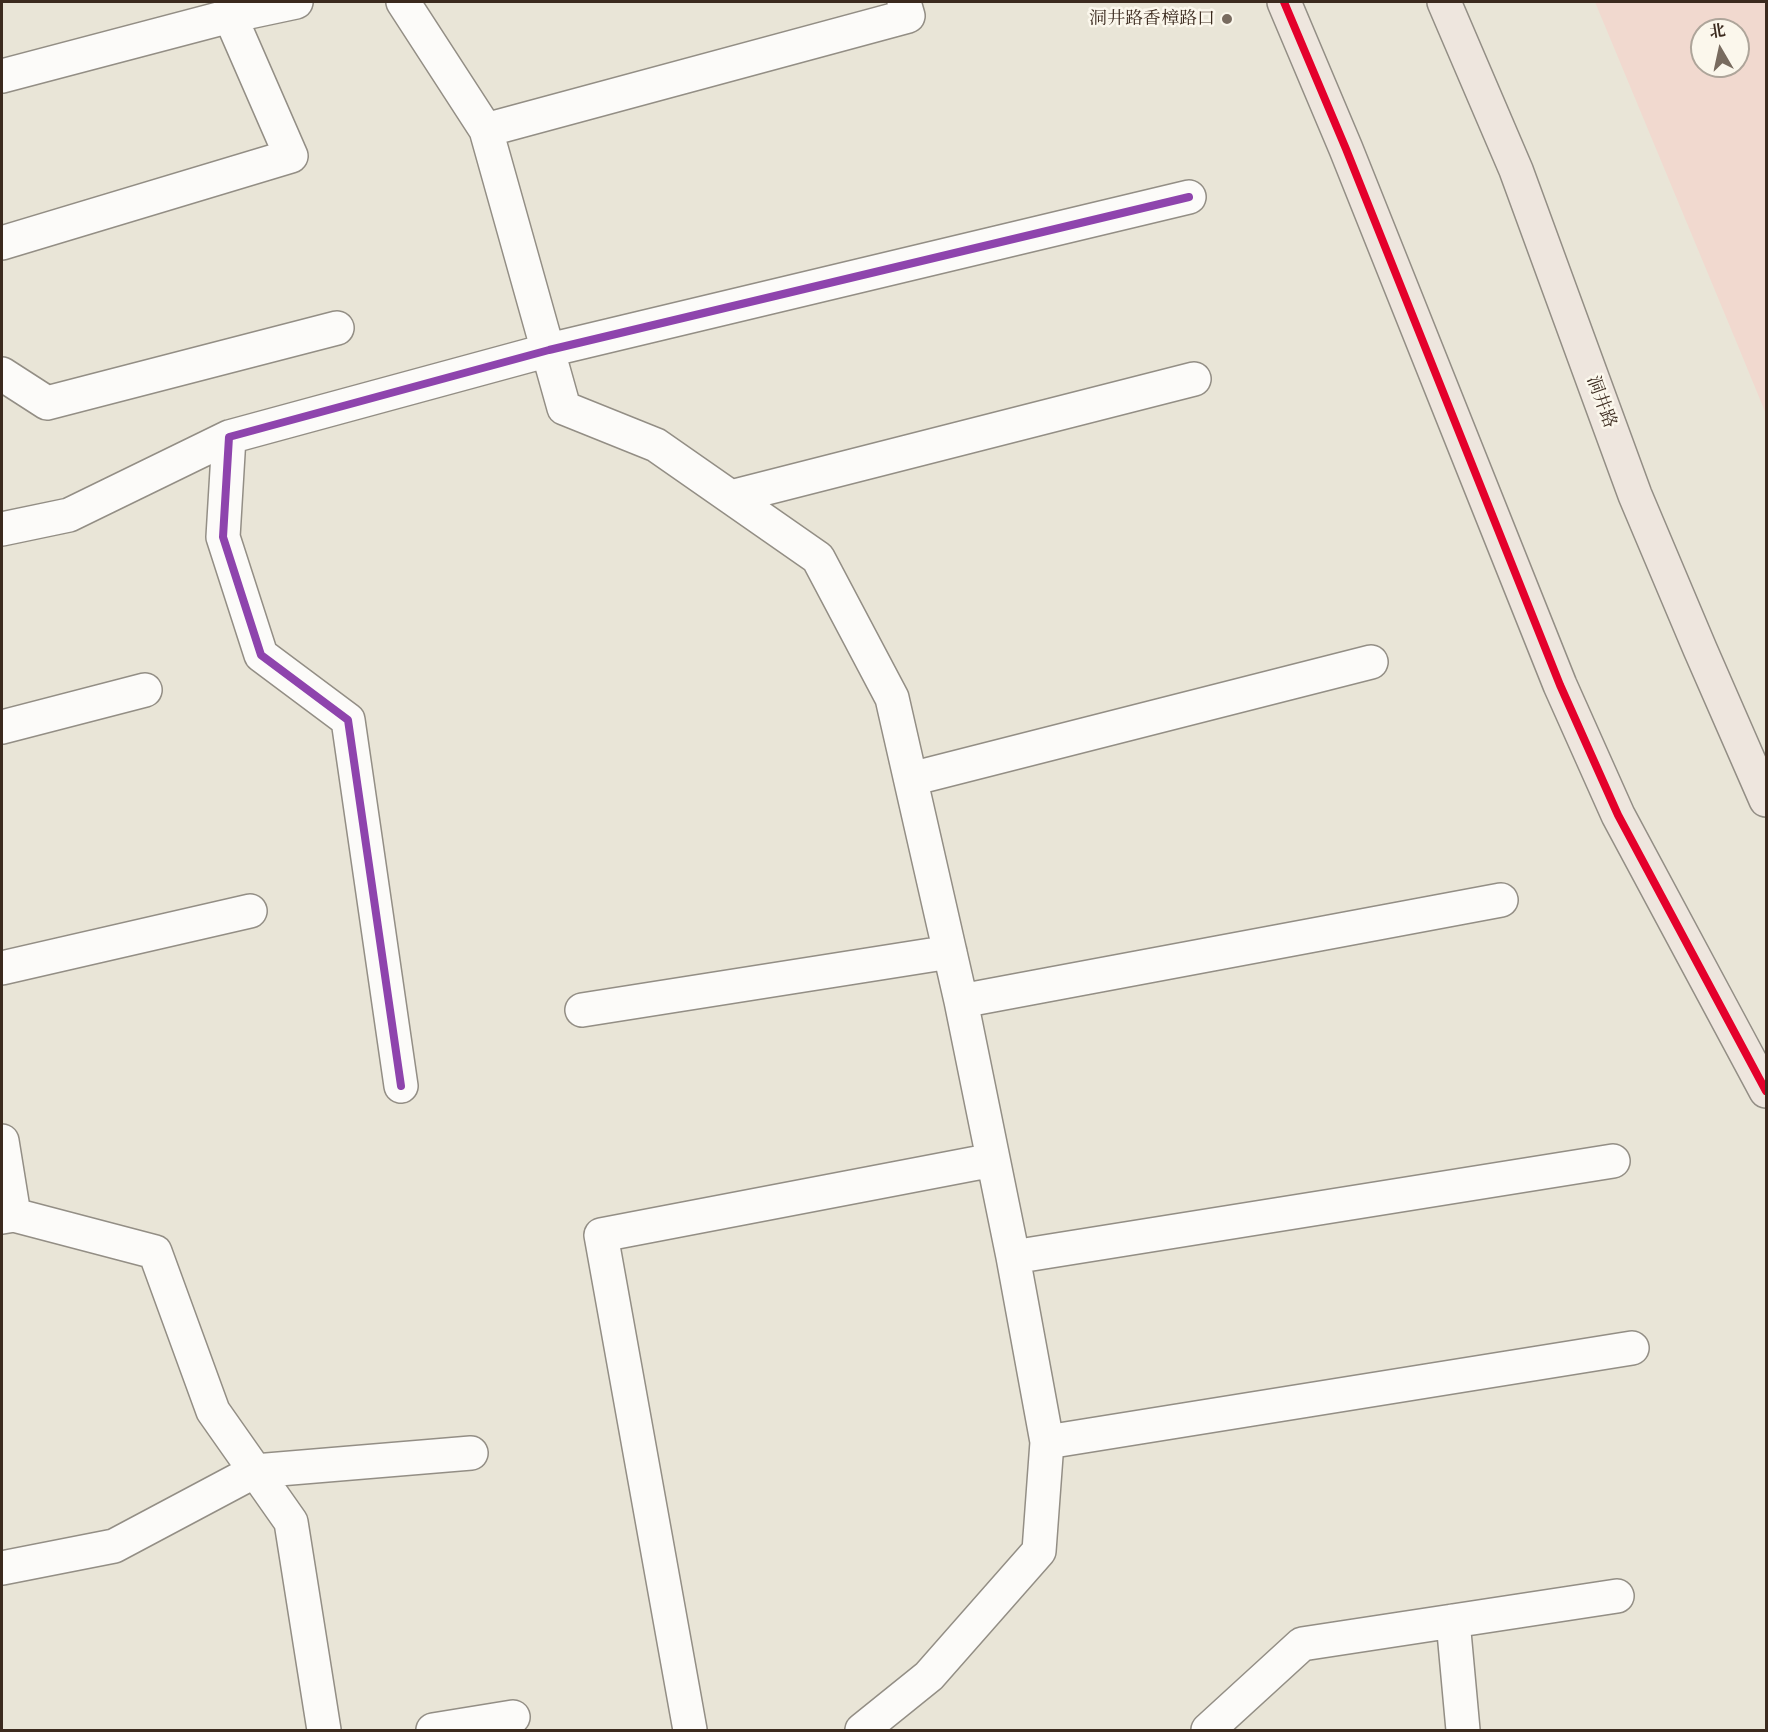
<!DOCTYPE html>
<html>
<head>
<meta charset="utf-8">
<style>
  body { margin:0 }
  #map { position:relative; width:1768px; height:1732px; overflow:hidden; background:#e9e5d7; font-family:"Old Standard TT","Noto Serif SC",serif }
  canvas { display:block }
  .frame { position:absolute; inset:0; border:3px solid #3b2a1e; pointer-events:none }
  .north { position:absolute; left:1690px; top:18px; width:60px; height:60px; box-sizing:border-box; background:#fbf7ec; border:2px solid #aea59a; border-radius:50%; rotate:351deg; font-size:16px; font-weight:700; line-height:24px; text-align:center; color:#3b2a1e }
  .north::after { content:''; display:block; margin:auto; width:21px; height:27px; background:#786b5f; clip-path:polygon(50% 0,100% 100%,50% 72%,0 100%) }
</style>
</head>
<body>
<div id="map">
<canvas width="1768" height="1732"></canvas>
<div class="frame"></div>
<div class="north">北</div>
</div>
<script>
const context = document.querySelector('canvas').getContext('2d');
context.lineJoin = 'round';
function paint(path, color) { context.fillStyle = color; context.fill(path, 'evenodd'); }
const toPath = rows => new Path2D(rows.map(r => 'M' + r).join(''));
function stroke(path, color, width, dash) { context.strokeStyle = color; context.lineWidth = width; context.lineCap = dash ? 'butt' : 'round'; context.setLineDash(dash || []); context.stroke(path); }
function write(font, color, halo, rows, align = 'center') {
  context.font = font + ' "Old Standard TT","Noto Serif SC",serif'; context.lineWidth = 5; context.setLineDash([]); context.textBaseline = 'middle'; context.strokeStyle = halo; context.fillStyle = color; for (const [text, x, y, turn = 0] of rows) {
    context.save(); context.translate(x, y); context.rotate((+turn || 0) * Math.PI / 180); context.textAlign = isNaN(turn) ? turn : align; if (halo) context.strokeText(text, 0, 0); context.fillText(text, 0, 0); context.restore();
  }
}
paint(toPath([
  [1595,2,1766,2,1766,414,1736,341],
  [1702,30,1738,30,1738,66,1702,66]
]), '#f1d9cf');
const minor = toPath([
  [403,2,486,130,564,408,656,445,818,558,892,698,961,1001,1013,1257,1047,1442,1039,1551,929,1676,862,1730],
  [2,76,230,16,296,2],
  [486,130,908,16,904,2],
  [2,243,291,156,230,16],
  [2,374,47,403,337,328],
  [731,497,1194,379],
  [2,529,69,515,229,437],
  [2,727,145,690],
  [911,779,1371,662],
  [2,968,250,911],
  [961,1001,1501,900],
  [582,1010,950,952],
  [401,1086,348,720,261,655,223,537,229,437,549,350,1189,197],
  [2,1141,14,1215],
  [2,1217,14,1215,155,1252,213,1411,291,1522,324,1730],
  [1013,1257,1613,1161],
  [1047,1442,1632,1348],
  [2,1568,114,1546,255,1471,471,1453],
  [1453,1621,1463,1730],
  [433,1730,513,1717],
  [690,1730,601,1235,993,1160],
  [1208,1730,1302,1644,1617,1596]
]);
const primary = toPath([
  [1284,2,1346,149,1560,685,1618,815,1766,1091],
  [1444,2,1516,170,1635,495,1700,649,1766,800]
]);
stroke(minor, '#938e85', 36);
stroke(primary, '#938e85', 36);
stroke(minor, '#fcfbf9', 33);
stroke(primary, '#eee6de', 33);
stroke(toPath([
  [1284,2,1346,149,1560,685,1618,815,1766,1091]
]), '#e4002b', 8);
stroke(toPath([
  [401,1086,348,720,261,655,223,537,229,437,549,350,1189,197]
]), '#8e44ad', 8);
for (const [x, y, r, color] of [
  [1227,19,6,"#786b5f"]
]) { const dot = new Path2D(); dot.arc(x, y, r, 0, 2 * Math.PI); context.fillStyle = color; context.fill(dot); stroke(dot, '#fbf7ec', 2); }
write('18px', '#3b2a1e', '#fbf7ec', [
  ["洞井路香樟路口",1215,19]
], 'right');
write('18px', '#3b2a1e', '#fbf7ec', [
  ["洞井路",1601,402,70]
]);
</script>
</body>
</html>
